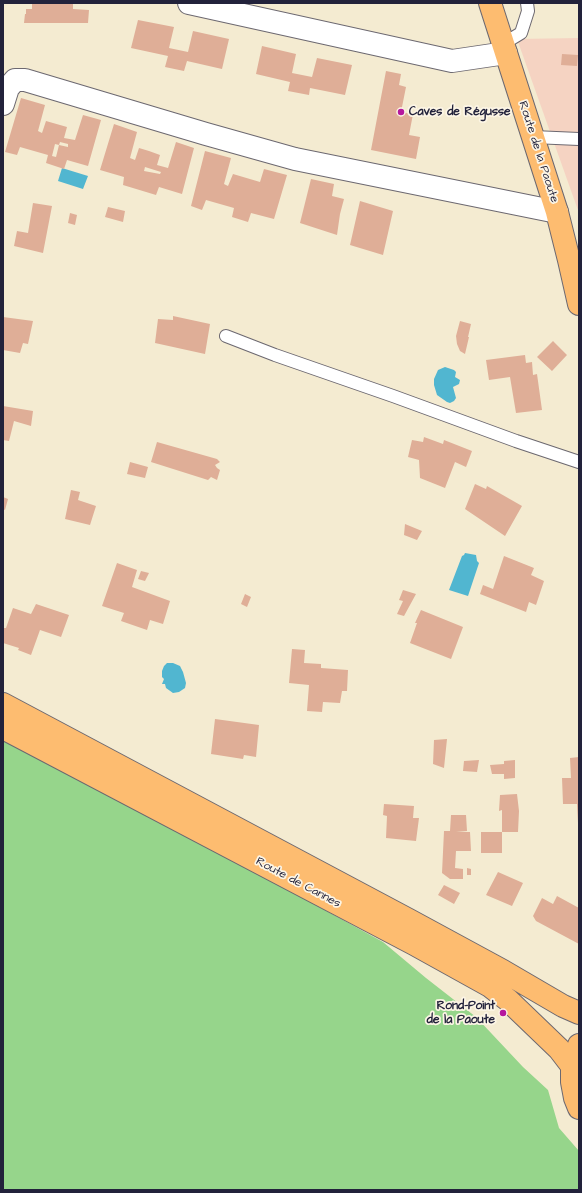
<!DOCTYPE html>
<html>
<head>
<meta charset="utf-8">
<style>
  body { margin:0 }
  #map { position:relative; width:582px; height:1193px; overflow:hidden; background:#f4ebd1; font-family:"Architects Daughter",sans-serif }
  canvas { display:block }
  .frame { position:absolute; inset:0; border:4px solid #22223b; pointer-events:none }
</style>
</head>
<body>
<div id="map">
<canvas width="582" height="1193"></canvas>
<div class="frame"></div>
</div>
<script>
const context = document.querySelector('canvas').getContext('2d');
context.lineJoin = 'round';
function paint(path, color) { context.fillStyle = color; context.fill(path, 'evenodd'); }
const toPath = rows => new Path2D(rows.map(r => 'M' + r).join(''));
function stroke(path, color, width, dash) { context.strokeStyle = color; context.lineWidth = width; context.lineCap = dash ? 'butt' : 'round'; context.setLineDash(dash || []); context.stroke(path); }
function write(font, color, halo, rows, align = 'center') {
  context.font = font + ' "Architects Daughter",sans-serif'; context.lineWidth = 3.5; context.setLineDash([]); context.textBaseline = 'middle'; context.strokeStyle = halo; context.fillStyle = color; for (const [text, x, y, turn = 0] of rows) {
    context.save(); context.translate(x, y); context.rotate((+turn || 0) * Math.PI / 180); context.textAlign = isNaN(turn) ? turn : align; if (halo) context.strokeText(text, 0, 0); context.fillText(text, 0, 0); context.restore();
  }
}
paint(toPath([
  [579,38,579,213,517,39]
]), '#f5d3c2');
paint(toPath([
  [3,741,115,795,383,942,426,978,476,1017,523,1067,548,1090,559,1128,579,1151,579,1190,3,1190]
]), '#96d58b');
paint(toPath([
  [62,168,88,176,83,189,58,181],
  [445,367,454,370,456,372,455,377,460,380,459,384,453,387,456,398,454,401,450,403,447,402,437,395,434,385,434,379,438,370],
  [465,553,476,555,477,561,479,563,468,596,449,590,462,556,464,555],
  [167,663,173,663,180,666,183,672,186,683,185,688,179,692,173,693,166,688,165,684,162,684,164,679,162,677,162,671,164,666]
]), '#51b6d0');
paint(toPath([
  [32,3,73,3,73,9,89,10,88,23,24,23,25,14,26,14,26,9,32,9],
  [138,20,174,27,169,48,188,52,193,31,229,39,222,69,187,61,184,71,165,67,168,56,131,48],
  [262,46,296,54,292,73,312,77,317,58,352,65,345,95,310,88,309,95,288,91,290,82,256,74],
  [562,54,578,55,577,66,561,65],
  [386,71,401,74,399,85,406,87,401,112,413,114,409,135,420,137,416,159,371,150],
  [21,98,45,105,38,131,42,133,46,121,67,127,64,138,75,140,83,115,101,120,88,166,67,160,64,169,46,163,48,155,20,147,17,155,5,152],
  [60,142,68,144,68,147,59,145,56,157,52,156,55,144,59,145],
  [114,124,137,132,130,158,135,160,139,148,149,151,160,155,157,165,168,168,176,142,194,148,182,194,159,187,156,195,123,185,124,177,100,170],
  [145,167,161,172,160,174,144,171],
  [205,151,231,158,224,184,228,186,233,174,260,182,264,169,287,175,274,219,251,213,248,222,232,217,234,208,206,200,202,210,191,206],
  [311,179,334,184,332,196,344,199,340,214,337,235,300,223],
  [360,201,393,211,383,255,350,245],
  [33,203,52,206,43,253,14,246,17,231,28,233],
  [108,207,125,211,123,222,105,217],
  [70,213,77,215,75,225,68,223],
  [173,316,210,324,205,354,155,343,158,319,173,320],
  [3,317,33,321,28,344,23,343,20,353,3,350],
  [460,321,471,324,468,337,469,337,465,354,460,351,457,344,456,336],
  [553,341,567,355,552,371,537,357],
  [525,355,526,363,532,362,533,375,537,374,542,410,516,413,510,377,489,380,486,360],
  [3,406,33,411,31,426,14,421,9,441,3,440],
  [424,437,443,444,444,440,472,451,466,467,455,462,445,488,420,478,419,460,408,457,412,440,423,442],
  [157,442,217,459,220,462,215,465,217,468,220,470,217,480,211,477,208,480,151,462],
  [130,462,148,467,145,478,127,474],
  [475,484,486,489,487,486,522,506,505,536,465,509],
  [71,490,80,492,78,500,96,506,90,525,65,519],
  [3,497,8,499,5,510,3,509],
  [405,524,422,531,417,540,404,535],
  [504,556,534,568,531,575,544,581,536,605,529,602,526,612,480,594,483,585,493,589],
  [117,563,137,570,132,587,170,601,163,624,150,620,147,630,121,621,124,613,102,606],
  [141,571,149,573,145,581,138,579],
  [403,590,416,594,404,616,397,614,403,601,399,600],
  [245,594,251,597,247,607,241,604],
  [36,604,69,615,61,637,40,630,31,655,18,650,19,648,3,643,3,632,4,628,6,628,13,608,31,614],
  [421,610,463,627,451,659,410,643,417,623,415,623],
  [292,649,305,650,304,663,321,664,321,668,348,670,347,691,342,691,340,703,323,702,322,712,307,711,309,685,289,683],
  [215,719,259,725,256,757,244,755,243,759,211,754],
  [447,739,444,768,433,764,434,740],
  [579,757,579,823,578,823,577,804,563,804,562,778,571,778,570,758],
  [479,760,477,772,463,771,464,761],
  [515,760,515,778,504,779,504,774,492,774,490,765,504,764,504,761],
  [517,794,519,811,518,832,502,832,502,810,499,811,500,795],
  [384,804,414,806,413,818,419,818,416,841,386,838,387,816,383,815],
  [451,815,466,815,467,831,456,832,470,832,471,851,456,851,455,868,463,869,463,879,450,879,442,873,444,831,450,831],
  [481,832,502,832,502,853,481,853],
  [467,868,471,869,471,875,467,875],
  [498,872,523,883,512,906,486,895],
  [444,885,460,893,454,904,438,895],
  [557,896,579,908,579,944,536,921,533,916,542,898,553,904]
]), '#dfae97');
const lane = toPath([
  [503,44,521,33,528,11,527,3],
  [533,137,579,139],
  [226,336,275,355,393,396,516,441,579,462]
]);
const street = toPath([
  [189,3,452,61,506,53],
  [3,104,8,88,15,80,25,80,206,134,295,159,557,212]
]);
const primary = toPath([
  [490,3,557,212,569,260,579,304],
  [3,704,409,920,503,971,563,1006,579,1013],
  [3,728,414,944,490,986,508,1000,559,1049,572,1066],
  [579,1045,572,1066,572,1082,575,1098,579,1108]
]);
stroke(lane, '#6c6870', 14);
stroke(street, '#6c6870', 24);
stroke(primary, '#6c6870', 24);
stroke(lane, '#fff', 12);
stroke(street, '#fff', 22);
stroke(primary, '#fdbc70', 22);
for (const [x, y, r, color] of [
  [401,112,4,"#b5179e"],
  [503,1013,4,"#b5179e"]
]) { const dot = new Path2D(); dot.arc(x, y, r, 0, 2 * Math.PI); context.fillStyle = color; context.fill(dot); stroke(dot, '#fcf5e5', 1.5); }
write('bold 12px', '#22223b', '#fcf5e5', [
  ["Caves de Régusse",409,112],
  ["Rond-Point",495,1006,"right"],
  ["de la Paoute",495,1020,"right"]
], 'left');
write('12px', '#22223b', '#fcf5e5', [
  ["Route de la Paoute",538,152,72],
  ["Route de Cannes",298,883,28]
]);
</script>
</body>
</html>
